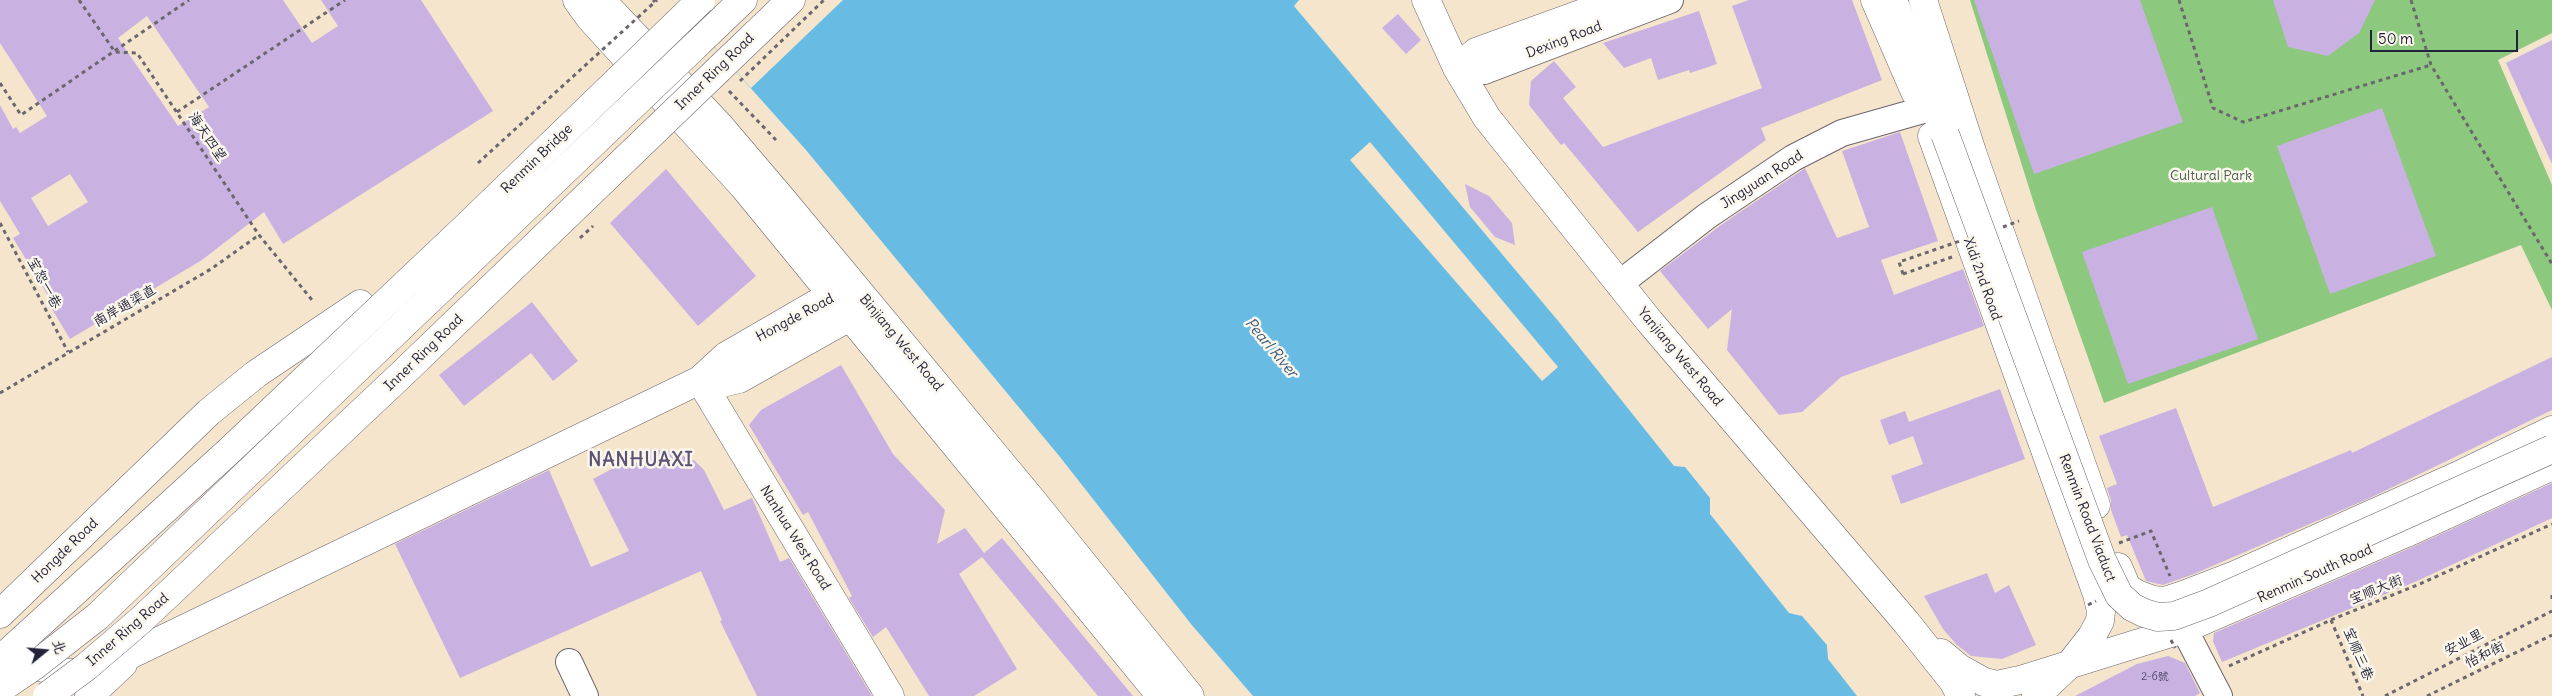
<!DOCTYPE html>
<html>
<head>
<meta charset="utf-8">
<style>
  body { margin:0 }
  #map { position:relative; width:2552px; height:696px; overflow:hidden; background:#f4e5cc; font-family:Delius,"LXGW WenKai TC",sans-serif }
  canvas { display:block }
  .north { position:absolute; left:20px; top:626px; width:50px; height:50px; -webkit-text-stroke:4px #fbf7ec; paint-order:stroke; rotate:73deg; font-size:14px; font-weight:700; line-height:20px; text-align:center; color:#22223b }
  .north::after { content:''; display:block; margin:auto; width:18px; height:22px; background:#22223b; clip-path:polygon(50% 0,100% 100%,50% 72%,0 100%) }
  .scale { position:absolute; left:2370px; top:30px; width:148px; height:22px; box-sizing:border-box; border:2px solid #22223b; border-top:0; padding-left:6px; font-size:15px; line-height:18px; white-space:nowrap; color:#22223b; -webkit-text-stroke:4px #fbf7ec; paint-order:stroke }
</style>
</head>
<body>
<div id="map">
<canvas width="2552" height="696"></canvas>
<div class="north">北</div>
<div class="scale">50 m</div>
</div>
<script>
const context = document.querySelector('canvas').getContext('2d');
context.lineJoin = 'round';
function paint(path, color) { context.fillStyle = color; context.fill(path, 'evenodd'); }
const toPath = rows => new Path2D(rows.map(r => 'M' + r).join(''));
function stroke(path, color, width, dash) { context.strokeStyle = color; context.lineWidth = width; context.lineCap = dash ? 'butt' : 'round'; context.setLineDash(dash || []); context.stroke(path); }
function write(font, color, halo, rows, align = 'center') {
  context.font = font + ' Delius,"LXGW WenKai TC",sans-serif'; context.lineWidth = 5; context.setLineDash([]); context.textBaseline = 'middle'; context.strokeStyle = halo; context.fillStyle = color; for (const [text, x, y, turn = 0] of rows) {
    context.save(); context.translate(x, y); context.rotate((+turn || 0) * Math.PI / 180); context.textAlign = isNaN(turn) ? turn : align; if (halo) context.strokeText(text, 0, 0); context.fillText(text, 0, 0); context.restore();
  }
}
paint(toPath([
  [1970,0,2552,0,2552,33,2498,60,2552,185,2552,310,2521,245,2104,403,2036,210]
]), '#8cc87e');
paint(toPath([
  [672,0,1299,0,1294,6,1559,322,1674,466,1685,467,1710,498,1710,514,1789,613,1802,616,1827,645,1828,659,1857,696,1253,696,1191,624,1060,457,806,150]
]), '#68bce4');
paint(toPath([
  [672,0,843,0,751,88],
  [1370,142,1558,367,1542,381,1350,160]
]), '#f4e5cc');
paint(toPath([
  [0,0,283,0,312,43,338,26,321,0,421,0,493,111,283,244,264,212,202,260,70,339,52,309,55,307,13,238,20,234,0,201,0,105,13,129,16,127,20,133,47,116,0,43],
  [147,16,209,107,178,126,118,38],
  [70,174,88,202,48,226,31,198],
  [1749,0,1852,0,1882,80,1761,128,1766,140,1638,232,1564,143,1561,145,1529,105,1531,81,1554,61,1576,87,1563,98,1603,147,1762,88,1732,6],
  [1974,0,2140,0,2183,122,2034,174],
  [2273,0,2375,0,2359,33,2328,56,2288,47],
  [1699,11,1717,64,1690,73,1689,70,1658,80,1651,58,1624,68,1603,43],
  [1398,14,1421,40,1406,54,1382,28],
  [2552,40,2552,164,2506,63],
  [2382,108,2436,256,2330,294,2277,146],
  [1900,132,1938,241,1881,260,1894,295,1963,269,1984,326,1841,377,1802,412,1779,415,1727,350,1732,309,1708,329,1660,271,1721,225,1805,168,1837,238,1869,227,1842,151],
  [666,169,756,276,698,326,610,223],
  [1465,184,1489,196,1512,223,1515,245,1495,237,1470,207],
  [2212,207,2258,339,2128,384,2082,252],
  [532,302,578,361,553,381,531,353,464,406,439,375],
  [2552,357,2552,410,2370,498,2194,574,2163,585,2146,581,2127,535,2121,537,2111,510,2111,500,2107,488,2117,484,2099,436,2176,408,2213,507,2351,450,2352,453],
  [841,365,893,454,945,510,937,544,965,528,984,553,1002,538,1133,696,1098,696,982,557,959,574,1017,669,974,696,929,696,886,627,873,637,849,598,852,596,808,512,803,515,749,425,761,410],
  [2000,389,2025,459,1901,504,1891,476,1923,464,1913,436,1889,445,1880,420,1905,411,1909,422],
  [647,450,673,451,695,461,704,470,724,510,752,498,780,562,789,558,872,696,757,696,720,621,722,620,701,571,460,678,395,544,549,470,591,567,629,551,593,479],
  [2552,483,2552,518,2417,581,2222,662,2213,641,2214,633,2417,545],
  [1987,573,1995,593,2009,585,2036,645,2002,659,1971,656,1957,645,1943,629,1924,596],
  [2168,656,2185,663,2200,693,2195,696,2075,696,2137,664]
]), '#c9b2e2');
const minor = toPath([
  [1457,68,1484,71,1670,0],
  [1619,284,1707,216,1793,158,1842,133,1923,110],
  [2184,629,2219,696],
  [569,662,585,696]
]);
const major = toPath([
  [577,0,590,18,743,186,1161,696],
  [601,0,719,125,782,199,1032,500,1190,696],
  [1426,0,1457,68,1487,118,1650,322,1906,622,1953,681,1961,696],
  [1875,0,1915,92],
  [1923,0,1973,155,2096,505],
  [1457,68,1476,52,1619,0],
  [1932,136,2097,594,2101,611,2100,621,2092,636,2071,663,2036,696],
  [700,380,890,696],
  [700,380,722,383,739,379,851,316,857,299],
  [272,430,313,388],
  [2118,567,2127,588,2139,595,2153,600,2165,601,2183,595,2235,575,2457,476,2552,430],
  [0,614,209,412,256,374,360,304],
  [1941,653,1959,668,1984,682,1997,685,2020,680,2184,629,2411,531,2552,466],
  [14,662,69,673,83,673,107,666,700,380,726,356,833,294,859,293],
  [89,696,123,664]
]);
const highway = toPath([
  [1893,0,1945,134],
  [697,44,743,0],
  [719,69,791,0]
]);
stroke(minor, '#6c666e', 28);
stroke(major, '#6c666e', 29);
stroke(highway, '#6c666e', 29);
stroke(toPath([
  [79,0,115,52,137,53,259,235,312,300],
  [653,0,655,2],
  [2179,0,2213,108,2243,122,2431,65],
  [2411,0,2431,65,2552,264],
  [0,83,21,115,189,0],
  [729,91,776,140],
  [177,112,345,0],
  [0,223,68,352],
  [1903,274,1952,257],
  [0,393,211,269,259,235],
  [2119,543,2151,531,2170,576],
  [2552,595,2552,599],
  [2331,620,2363,696],
  [2229,666,2331,620,2422,583,2552,524],
  [2385,696,2552,611],
  [2427,696,2552,635]
]), '#6c666e', 3, [4, 4]);
stroke(minor, '#fff', 26);
stroke(major, '#fff', 28);
stroke(highway, '#fff', 28);
const majorBridge = toPath([
  [1945,134,2102,560,2119,595,2132,607,2144,613,2158,617,2174,616,2209,603,2552,449],
  [0,660,229,451,467,226,701,0]
]);
const highwayBridge = toPath([
  [0,689,34,666,98,616,697,44],
  [47,696,86,667,141,620,403,373,719,69]
]);
stroke(majorBridge, '#6c666e', 29, []);
stroke(highwayBridge, '#6c666e', 29, []);
stroke(toPath([
  [740,81,824,0],
  [478,163,657,0],
  [2003,227,2019,221],
  [580,238,593,226],
  [1903,274,1899,262,1960,241],
  [2088,605,2096,601],
  [2171,640,2175,648]
]), '#6c666e', 3, [4, 4]);
stroke(majorBridge, '#fff', 28);
stroke(highwayBridge, '#fff', 28);
write('11px', '#4c4665', null, [
  ["2-6號",2155,677]
]);
write('14px', '#22223b', '#fbf7ec', [
  ["Dexing Road",1564,40,-21],
  ["Inner Ring Road",715,72,-44],
  ["海天四望",207,137,56],
  ["Renmin Bridge",537,159,-44],
  ["Jingyuan Road",1762,180,-33],
  ["Xidi 2nd Road",1982,279,70],
  ["宝恕一巷",44,283,62],
  ["南岸通渠直",125,306,-30],
  ["Hongde Road",795,318,-28],
  ["Binjiang West Road",901,343,50],
  ["Inner Ring Road",424,353,-44],
  ["Yanjiang West Road",1680,357,50],
  ["Renmin Road Viaduct",2087,518,69],
  ["Nanhua West Road",795,538,58],
  ["Hongde Road",65,551,-44],
  ["Renmin South Road",2315,574,-24],
  ["宝顺大街",2376,590,-22],
  ["Inner Ring Road",128,630,-41],
  ["安业里",2464,643,-27],
  ["宝顺三巷",2358,654,67],
  ["怡和街",2485,655,-26]
]);
write('14px', '#475c52', '#fbf7ec', [
  ["Cultural Park",2211,176]
]);
write('italic 15px', '#3a5876', '#fbf7ec', [
  ["Pearl River",1271,348,50]
]);
context.letterSpacing = '1px';
write('bold 19px', '#5c5475', '#fbf7ec', [
  ["NANHUAXI",641,461]
]);
context.letterSpacing = '0px';
</script>
</body>
</html>
